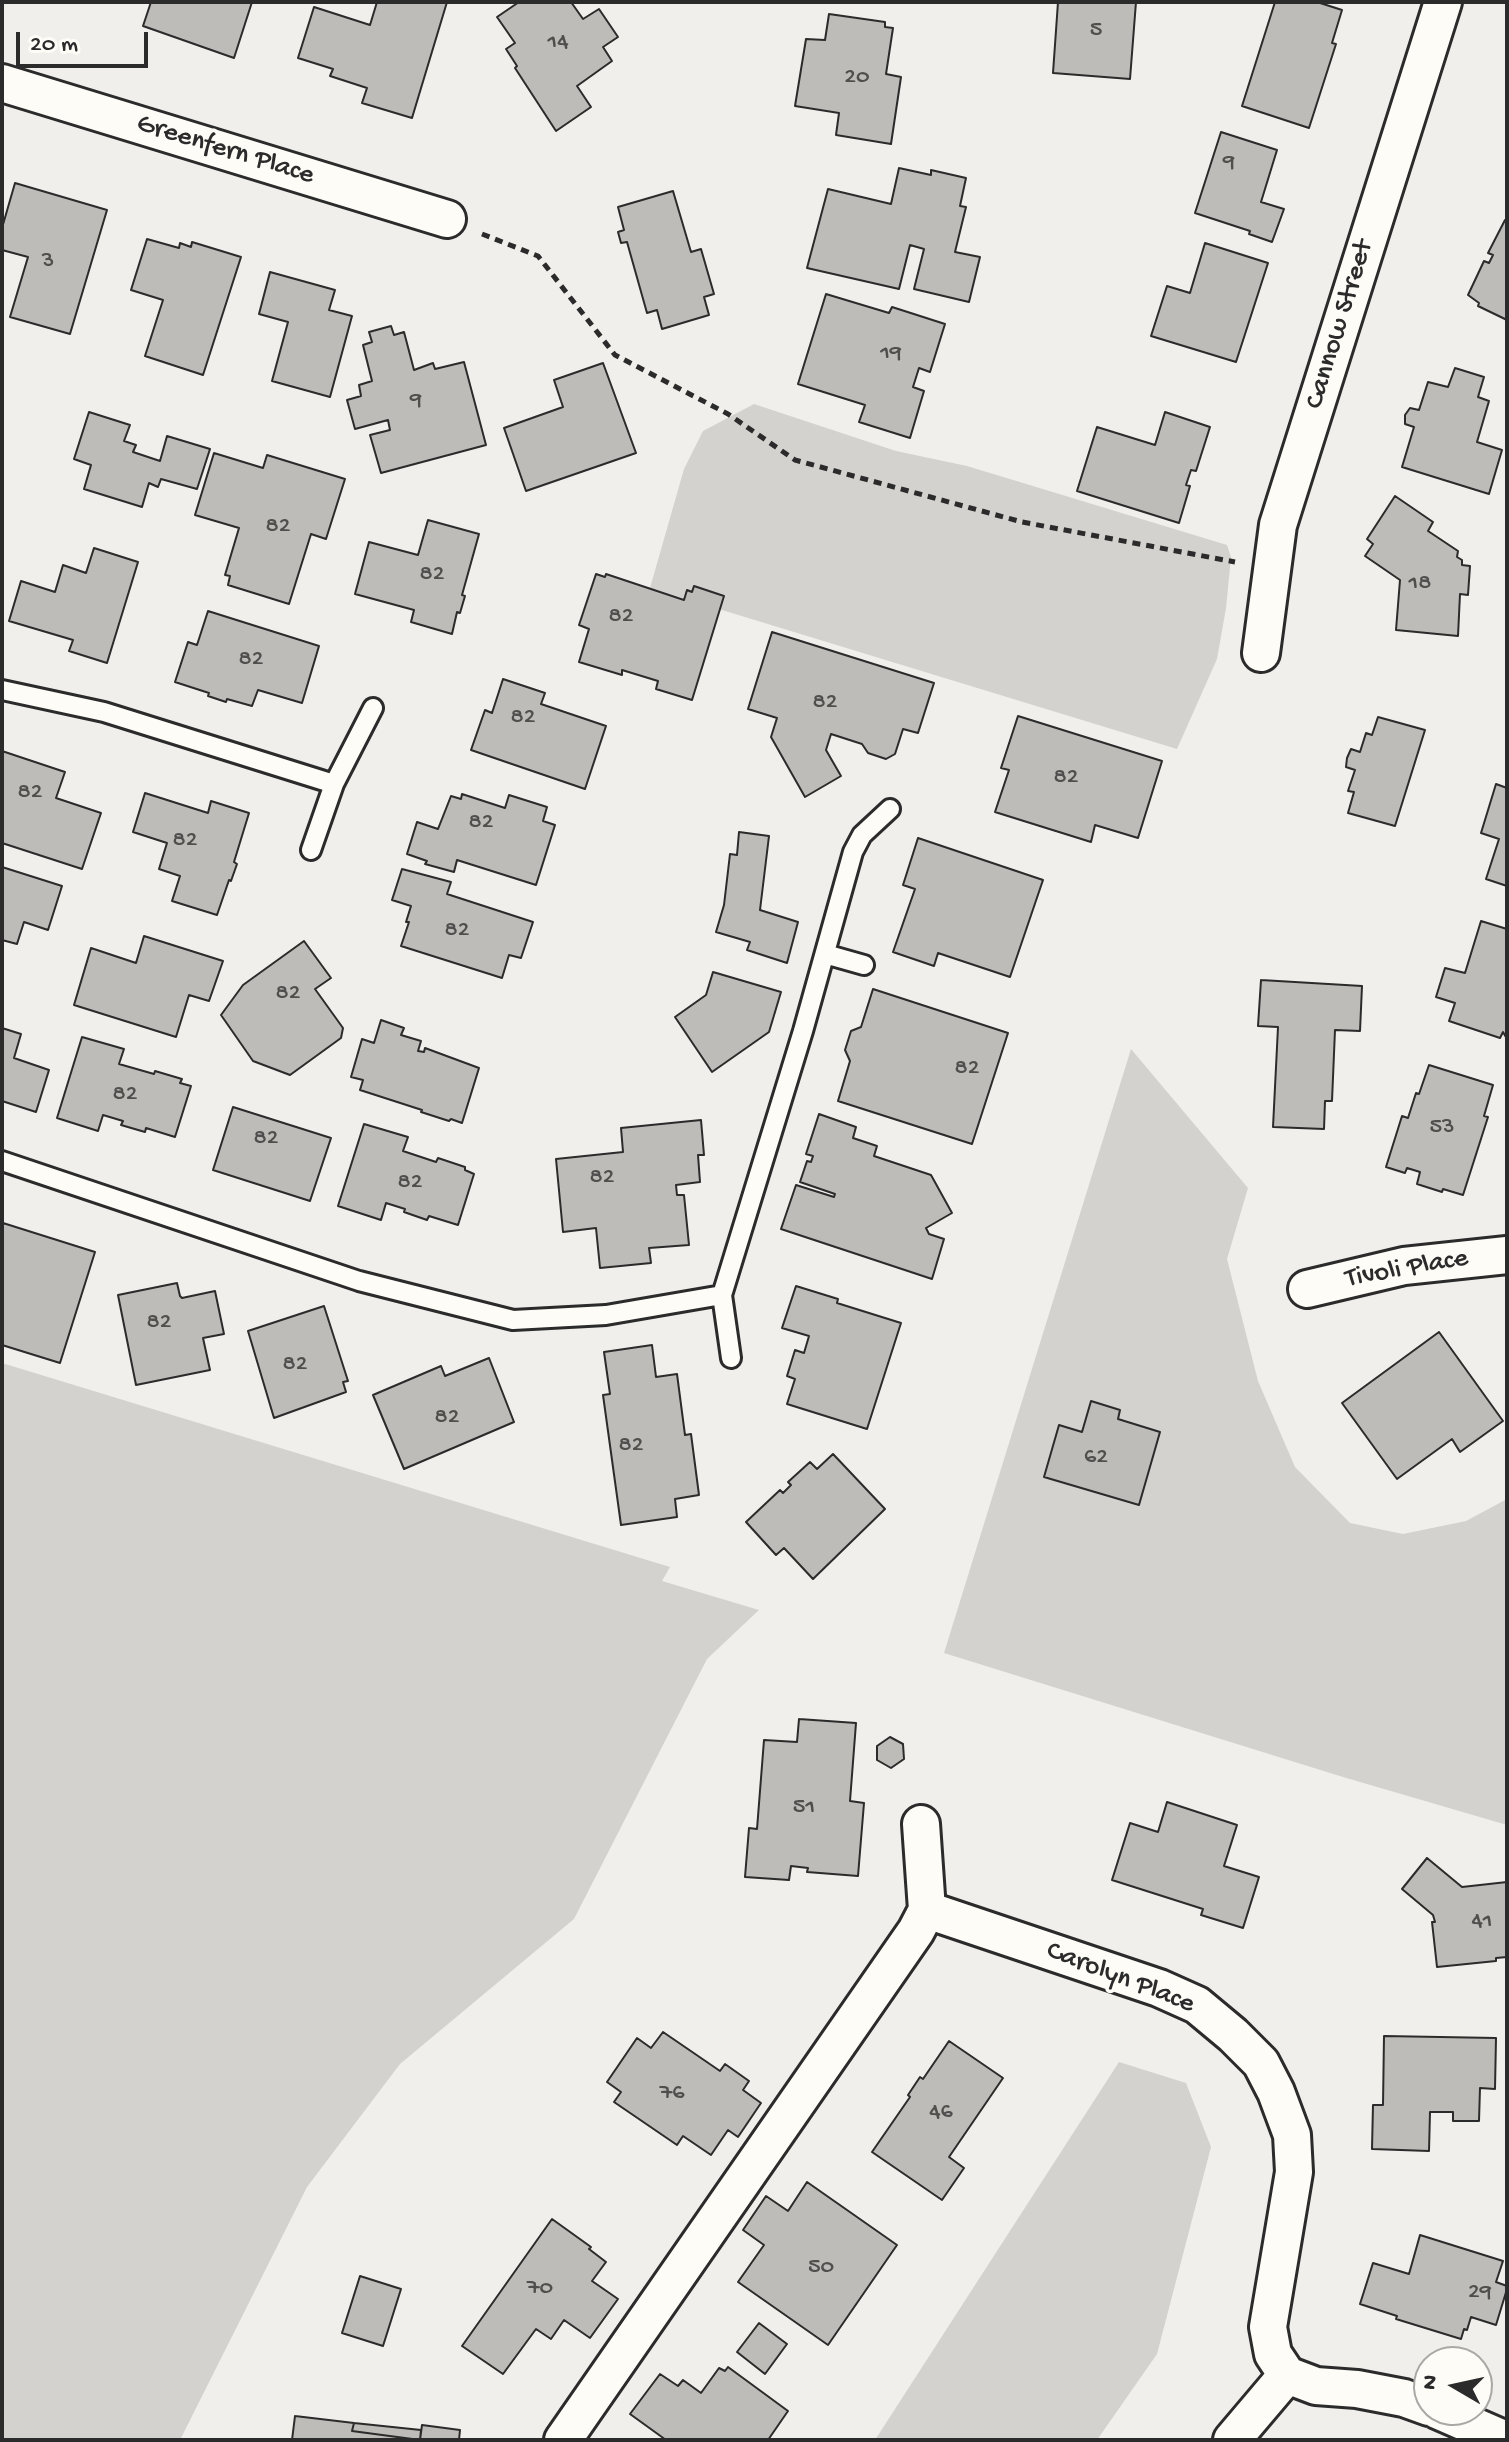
<!DOCTYPE html>
<html>
<head>
<meta charset="utf-8">
<style>
  body { margin:0 }
  #map { position:relative; width:1509px; height:2442px; overflow:hidden; background:#f0efeb; font-family:"Gochi Hand",sans-serif }
  canvas { display:block }
  .frame { position:absolute; inset:0; border:4px solid #2b2b2b; pointer-events:none }
  .north { position:absolute; left:1413px; top:2346px; width:80px; height:80px; box-sizing:border-box; background:#fdfcf7; border:2px solid #a9a8a5; border-radius:50%; rotate:279deg; font-size:22px; font-weight:700; line-height:32px; text-align:center; color:#2b2b2b }
  .north::after { content:''; display:block; margin:auto; width:28px; height:36px; background:#2b2b2b; clip-path:polygon(50% 0,100% 100%,50% 72%,0 100%) }
  .scale { position:absolute; left:16px; top:32px; width:132px; height:36px; box-sizing:border-box; border:4px solid #2b2b2b; border-top:0; padding-left:10px; font-size:24px; line-height:28px; white-space:nowrap; color:#2b2b2b; -webkit-text-stroke:6px #fdfcf7; paint-order:stroke }
</style>
</head>
<body>
<div id="map">
<canvas width="1509" height="2442"></canvas>
<div class="frame"></div>
<div class="north">N</div>
<div class="scale">20 m</div>
</div>
<script>
const context = document.querySelector('canvas').getContext('2d');
context.lineJoin = 'round';
function paint(path, color) { context.fillStyle = color; context.fill(path, 'evenodd'); }
const toPath = rows => new Path2D(rows.map(r => 'M' + r).join(''));
function stroke(path, color, width, dash) { context.strokeStyle = color; context.lineWidth = width; context.lineCap = dash ? 'butt' : 'round'; context.setLineDash(dash || []); context.stroke(path); }
function write(font, color, halo, rows, align = 'center') {
  context.font = font + ' "Gochi Hand",sans-serif'; context.lineWidth = 7; context.setLineDash([]); context.textBaseline = 'middle'; context.strokeStyle = halo; context.fillStyle = color; for (const [text, x, y, turn = 0] of rows) {
    context.save(); context.translate(x, y); context.rotate((+turn || 0) * Math.PI / 180); context.textAlign = isNaN(turn) ? turn : align; if (halo) context.strokeText(text, 0, 0); context.fillText(text, 0, 0); context.restore();
  }
}
paint(toPath([
  [754,404,896,451,967,466,1227,545,1231,557,1226,608,1217,659,1177,749,650,588,684,469,703,431],
  [1131,1049,1248,1188,1227,1259,1258,1381,1295,1467,1350,1523,1403,1534,1466,1521,1507,1499,1507,1825,1343,1777,944,1653],
  [2,1363,670,1567,662,1581,759,1610,707,1659,574,1919,400,2064,307,2187,180,2440,2,2440],
  [1119,2062,1186,2083,1211,2147,1157,2354,1097,2440,875,2440]
]), '#d3d2cf');
const building = toPath([
  [151,2,252,2,234,58,143,26,151,2],
  [377,2,447,2,412,118,362,103,367,88,330,76,333,69,298,58,314,7,370,25,377,2],
  [519,2,571,2,583,19,599,9,618,37,603,47,612,61,577,86,591,107,556,131,515,68,517,66,506,49,515,43,497,17,519,2],
  [1058,2,1136,2,1130,79,1053,73,1058,2],
  [1275,2,1317,2,1342,10,1332,43,1336,44,1309,128,1242,106,1275,2],
  [829,14,885,22,885,27,893,28,886,74,901,77,891,144,836,135,839,113,795,106,806,39,825,40,829,14],
  [1221,132,1277,150,1261,202,1284,209,1272,242,1249,234,1250,231,1195,213,1221,132],
  [899,168,931,175,931,170,966,178,960,206,966,207,955,252,980,257,969,302,914,289,924,249,910,245,899,289,807,268,828,189,891,204,899,168],
  [15,183,107,210,70,334,10,317,28,257,2,250,2,228,15,183],
  [673,191,691,252,701,249,714,294,704,297,709,315,662,329,657,310,647,313,627,242,621,243,618,232,624,230,618,207,673,191],
  [1505,220,1507,221,1507,320,1478,306,1479,303,1468,295,1484,261,1489,263,1493,255,1488,253,1505,220],
  [147,239,179,248,180,243,191,247,192,242,241,257,203,375,145,356,163,300,131,290,147,239],
  [1205,243,1268,263,1236,362,1151,336,1167,286,1190,293,1205,243],
  [270,272,335,290,329,310,352,316,330,397,272,381,288,322,259,314,270,272],
  [826,294,889,313,892,307,945,324,930,372,919,368,913,387,924,391,910,438,859,422,865,405,798,384,826,294],
  [391,326,394,335,404,332,414,370,433,363,435,369,464,362,486,445,381,473,370,435,390,430,388,420,355,429,347,400,361,396,359,385,372,381,363,345,372,342,369,332,391,326],
  [603,363,636,453,526,491,504,428,563,407,554,380,603,363],
  [1455,368,1484,377,1478,397,1489,401,1477,442,1502,450,1489,494,1402,467,1414,427,1405,424,1405,415,1410,408,1419,410,1428,382,1448,387,1455,368],
  [89,412,130,425,124,441,136,445,133,452,160,461,167,436,210,449,197,489,161,479,158,487,149,483,142,507,84,489,91,465,74,459,89,412],
  [1165,412,1210,427,1196,471,1191,470,1186,485,1190,486,1179,523,1077,491,1097,427,1155,445,1165,412],
  [214,453,263,468,267,455,345,479,326,539,311,534,289,604,228,585,230,576,225,575,239,528,195,515,214,453],
  [1395,496,1433,522,1428,531,1458,551,1457,557,1462,560,1462,565,1470,566,1468,595,1460,594,1458,636,1396,630,1400,580,1365,556,1373,544,1367,539,1395,496],
  [428,520,479,534,462,595,465,596,460,613,457,612,452,634,411,622,414,610,355,594,369,542,418,555,428,520],
  [94,548,138,562,107,663,69,651,73,640,9,621,21,581,55,592,63,565,86,573,94,548],
  [596,574,605,577,606,574,684,600,687,590,692,592,694,586,724,596,692,700,656,689,658,681,622,670,622,675,579,662,589,629,579,625,596,574],
  [208,611,319,646,302,703,258,690,252,706,227,699,226,702,208,696,209,693,175,682,188,642,197,645,208,611],
  [772,632,934,683,918,733,903,729,895,754,886,759,868,753,862,744,831,734,826,750,841,776,805,797,771,737,777,718,748,709,772,632],
  [503,679,545,693,541,704,606,726,585,789,471,750,485,710,492,713,503,679],
  [1018,716,1162,761,1138,838,1095,825,1091,842,995,812,1009,770,1001,768,1018,716],
  [1378,717,1425,730,1395,826,1348,813,1354,792,1348,791,1355,770,1346,767,1347,758,1351,749,1360,752,1366,733,1372,735,1378,717],
  [2,751,65,772,56,798,101,813,82,869,2,843,2,751],
  [1496,784,1507,788,1507,886,1486,879,1499,839,1481,833,1496,784],
  [145,793,208,813,211,801,249,813,234,862,237,864,231,881,229,880,217,915,172,901,180,876,159,869,167,843,133,832,145,793],
  [462,794,505,808,509,795,547,807,543,821,555,825,536,885,457,860,454,872,425,864,427,861,407,854,417,822,438,829,451,796,461,799,462,794],
  [739,832,769,836,760,910,798,922,787,963,747,950,750,942,716,932,724,905,730,854,737,855,739,832],
  [918,838,1043,880,1010,977,938,953,934,966,893,952,915,889,903,885,918,838],
  [2,867,62,886,48,930,24,922,17,944,2,940,2,867],
  [402,869,451,882,447,894,533,922,521,958,509,955,502,978,401,946,409,922,406,922,411,906,392,900,402,869],
  [1481,921,1507,929,1507,1039,1503,1032,1500,1038,1449,1021,1455,1003,1436,997,1445,968,1465,973,1481,921],
  [144,936,223,961,209,1001,189,995,176,1037,74,1005,91,948,136,963,144,936],
  [304,941,331,978,315,989,343,1028,341,1038,290,1075,253,1061,221,1015,243,985,304,941],
  [713,972,781,992,769,1032,712,1072,675,1017,706,995,713,972],
  [1261,980,1362,986,1360,1031,1335,1030,1332,1101,1325,1101,1324,1129,1273,1127,1278,1027,1258,1026,1261,980],
  [873,989,1008,1033,972,1144,838,1101,850,1061,845,1050,851,1031,861,1027,873,989],
  [381,1020,404,1028,401,1035,421,1041,418,1051,424,1052,425,1048,479,1068,462,1123,451,1119,449,1121,421,1112,422,1110,360,1090,363,1080,351,1077,362,1039,374,1043,381,1020],
  [2,1028,21,1034,14,1058,49,1070,36,1112,2,1101,2,1028],
  [82,1037,124,1049,119,1064,154,1074,155,1071,182,1079,180,1083,191,1086,175,1137,146,1128,145,1132,121,1125,123,1121,103,1115,98,1131,57,1118,82,1037],
  [1429,1065,1493,1085,1484,1116,1488,1117,1463,1195,1443,1189,1442,1192,1417,1184,1420,1172,1407,1168,1405,1173,1386,1167,1402,1116,1408,1118,1416,1093,1419,1094,1429,1065],
  [233,1107,331,1138,310,1201,213,1170,233,1107],
  [819,1114,856,1127,853,1138,877,1146,874,1156,931,1175,952,1213,926,1228,929,1234,944,1239,932,1279,781,1229,796,1185,834,1197,835,1194,800,1182,807,1161,811,1162,813,1156,806,1154,819,1114],
  [701,1120,704,1155,698,1155,700,1182,676,1185,677,1195,684,1195,689,1245,649,1248,651,1263,600,1268,596,1228,563,1232,556,1159,623,1152,621,1128,701,1120],
  [364,1124,408,1137,403,1151,436,1162,438,1158,465,1167,465,1170,474,1174,458,1225,429,1216,427,1220,404,1212,405,1209,386,1203,381,1220,338,1206,364,1124],
  [3,1223,95,1252,60,1363,2,1345,3,1223],
  [177,1283,180,1296,182,1298,215,1291,224,1334,203,1338,210,1370,136,1385,118,1295,177,1283],
  [796,1286,838,1299,837,1303,901,1323,867,1429,787,1404,795,1379,787,1376,795,1350,804,1353,809,1336,782,1328,796,1286],
  [324,1306,348,1381,343,1382,346,1392,274,1418,248,1331,324,1306],
  [1439,1332,1503,1421,1460,1452,1452,1439,1397,1479,1342,1403,1439,1332],
  [652,1345,656,1377,677,1374,685,1435,691,1434,699,1495,675,1499,677,1517,621,1525,603,1395,610,1394,604,1352,652,1345],
  [489,1358,514,1422,404,1469,373,1395,441,1366,445,1376,489,1358],
  [1091,1401,1120,1410,1118,1419,1160,1432,1139,1505,1044,1477,1059,1425,1082,1432,1091,1401],
  [833,1454,885,1509,813,1579,784,1548,776,1555,746,1522,780,1490,783,1493,791,1485,788,1482,810,1462,817,1469,833,1454],
  [799,1719,856,1723,850,1801,864,1803,858,1876,807,1872,808,1868,791,1866,789,1880,745,1877,749,1828,757,1829,764,1740,797,1742,799,1719],
  [890,1737,903,1744,904,1759,891,1768,877,1760,877,1746,890,1737],
  [1167,1802,1237,1825,1224,1866,1259,1877,1243,1928,1201,1915,1203,1909,1112,1880,1130,1823,1158,1832,1167,1802],
  [1427,1858,1462,1887,1507,1882,1507,1957,1496,1958,1496,1961,1437,1967,1432,1922,1435,1922,1433,1915,1402,1889,1427,1858],
  [663,2032,720,2071,725,2064,749,2081,743,2090,761,2103,738,2137,728,2130,711,2155,683,2136,677,2145,614,2102,621,2092,607,2082,637,2038,651,2048,663,2032],
  [1384,2036,1496,2038,1495,2089,1480,2088,1479,2121,1453,2121,1453,2112,1430,2112,1429,2151,1372,2149,1373,2105,1383,2105,1384,2036],
  [949,2041,1003,2078,949,2157,964,2168,942,2200,872,2152,910,2097,908,2095,920,2077,923,2079,949,2041],
  [807,2182,897,2245,828,2345,738,2282,764,2245,743,2230,766,2196,788,2211,807,2182],
  [552,2219,591,2247,589,2249,606,2262,592,2281,618,2299,590,2338,564,2320,551,2339,536,2329,503,2374,462,2346,552,2219],
  [1420,2235,1503,2261,1496,2282,1507,2286,1507,2289,1496,2325,1471,2317,1467,2330,1464,2329,1461,2339,1396,2319,1397,2316,1360,2304,1373,2263,1409,2274,1420,2235],
  [360,2276,401,2289,383,2346,342,2333,360,2276],
  [759,2323,787,2344,765,2374,737,2352,759,2323],
  [728,2367,788,2411,768,2440,666,2440,630,2414,660,2374,678,2386,683,2380,701,2393,719,2368,725,2371,728,2367],
  [295,2416,354,2423,352,2431,420,2440,292,2440,295,2416],
  [354,2423,421,2430,420,2440,352,2431,354,2423],
  [422,2425,460,2430,459,2440,420,2440,422,2425]
]);
paint(building, '#bdbcb8');
stroke(building, '#2b2b2b', 2);
const service = toPath([
  [2,690,104,712,334,784],
  [311,850,334,784,373,708],
  [825,954,864,965],
  [2,1161,359,1281,513,1320,606,1315,722,1295],
  [731,1358,722,1295,803,1031,853,852,862,835,890,809]
]);
const minor = toPath([
  [2,83,447,219],
  [1261,653,1278,525,1443,2],
  [1307,1289,1404,1266,1507,1255],
  [927,1910,1159,1988,1197,2005,1233,2035,1261,2063,1276,2092,1292,2135,1294,2172,1268,2327,1273,2354,1287,2375,1316,2386,1357,2389,1404,2398,1429,2407],
  [1437,2410,1506,2440],
  [563,2440,916,1931,927,1910,921,1824],
  [1232,2440,1287,2375]
]);
stroke(service, '#2b2b2b', 24);
stroke(minor, '#2b2b2b', 42);
stroke(toPath([
  [482,234,538,256,615,355,728,414,795,460,1022,522,1235,562]
]), '#2b2b2b', 5, [8, 6]);
stroke(service, '#fdfcf7', 18);
stroke(minor, '#fdfcf7', 36);
write('24px', '#504f4e', null, [
  ["5",1096,31],
  ["14",558,43],
  ["20",857,78],
  ["9",1229,163],
  ["3",48,262],
  ["19",891,354],
  ["9",416,401],
  ["82",278,527],
  ["82",432,575],
  ["18",1420,584],
  ["82",621,617],
  ["82",251,660],
  ["82",825,703],
  ["82",523,718],
  ["82",1066,778],
  ["82",30,793],
  ["82",481,823],
  ["82",185,841],
  ["82",457,931],
  ["82",288,994],
  ["82",967,1069],
  ["82",125,1095],
  ["53",1442,1128],
  ["82",266,1139],
  ["82",602,1178],
  ["82",410,1183],
  ["82",159,1323],
  ["82",295,1365],
  ["82",447,1418],
  ["82",631,1446],
  ["62",1096,1458],
  ["51",804,1808],
  ["41",1482,1922],
  ["76",672,2094],
  ["46",941,2113],
  ["50",821,2268],
  ["70",540,2289],
  ["29",1480,2293]
]);
write('28px', '#2b2b2b', '#fdfcf7', [
  ["Greenfern Place",225,151,17],
  ["Cannow Street",1341,325,-73],
  ["Tivoli Place",1407,1270,-10],
  ["Carolyn Place",1120,1979,21]
]);
</script>
</body>
</html>
